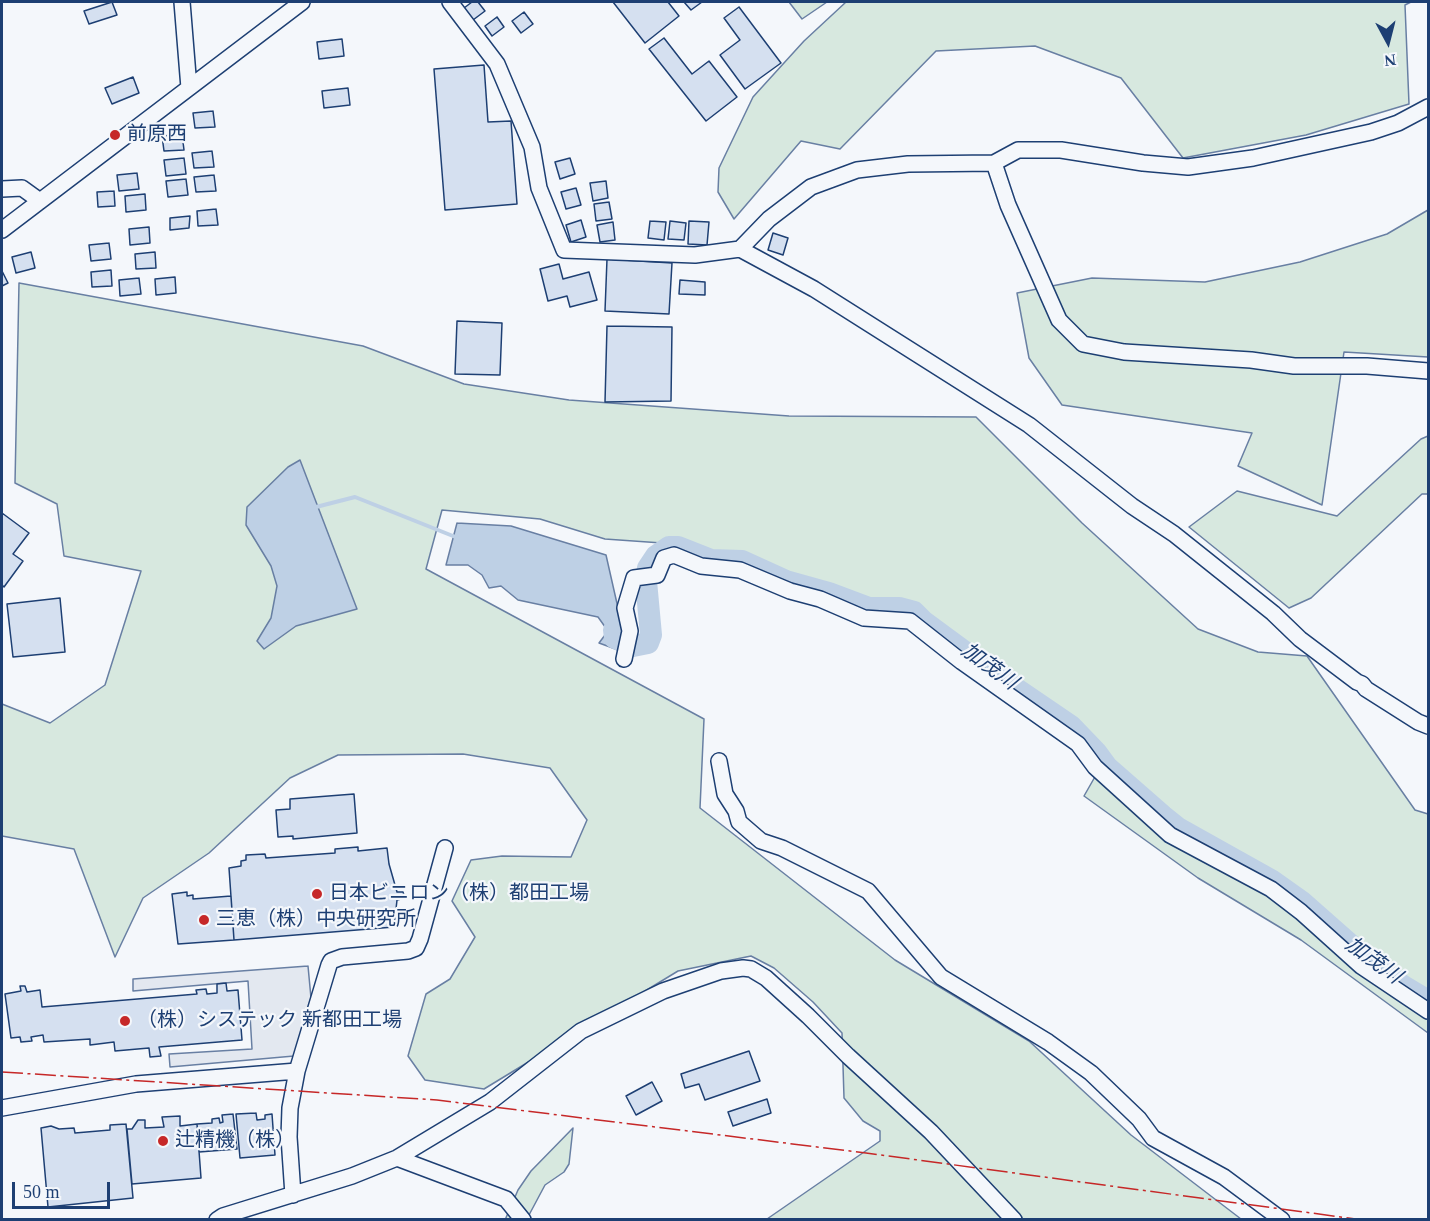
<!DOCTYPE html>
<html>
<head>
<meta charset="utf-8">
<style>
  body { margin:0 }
  #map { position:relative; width:1430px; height:1221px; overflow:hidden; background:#f4f7fb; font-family:"Times New Roman",serif }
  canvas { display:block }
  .frame { position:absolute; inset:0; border:3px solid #1d3f73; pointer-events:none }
  .north { position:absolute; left:1358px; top:12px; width:60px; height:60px; -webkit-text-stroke:4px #f4f7fb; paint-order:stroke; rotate:173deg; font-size:16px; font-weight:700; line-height:24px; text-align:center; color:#1d3f73 }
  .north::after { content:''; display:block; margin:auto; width:21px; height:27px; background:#1d3f73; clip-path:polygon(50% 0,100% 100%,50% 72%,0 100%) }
  .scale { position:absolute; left:12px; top:1182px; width:98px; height:27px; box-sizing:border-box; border:3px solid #1d3f73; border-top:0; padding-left:8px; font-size:18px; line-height:21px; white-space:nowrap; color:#1d3f73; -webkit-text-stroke:4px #f4f7fb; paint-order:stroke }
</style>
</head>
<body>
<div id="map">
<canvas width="1430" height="1221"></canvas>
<div class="frame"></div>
<div class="north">N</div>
<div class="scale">50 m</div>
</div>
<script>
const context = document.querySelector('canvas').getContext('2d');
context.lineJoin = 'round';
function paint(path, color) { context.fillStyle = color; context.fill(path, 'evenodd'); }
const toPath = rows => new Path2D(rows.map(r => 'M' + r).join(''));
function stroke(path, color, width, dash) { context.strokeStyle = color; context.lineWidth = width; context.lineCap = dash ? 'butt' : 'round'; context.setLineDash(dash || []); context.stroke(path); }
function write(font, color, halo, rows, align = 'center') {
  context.font = font + ' "Times New Roman","Noto Sans JP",serif'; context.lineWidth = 4.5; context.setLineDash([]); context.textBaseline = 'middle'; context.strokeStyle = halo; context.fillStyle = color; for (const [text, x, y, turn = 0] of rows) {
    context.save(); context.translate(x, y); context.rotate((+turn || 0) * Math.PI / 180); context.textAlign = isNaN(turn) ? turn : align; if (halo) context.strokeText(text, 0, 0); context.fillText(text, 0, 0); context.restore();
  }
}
const green = toPath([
  [789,2,827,2,802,19,789,2],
  [846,2,1411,2,1405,5,1409,104,1306,135,1183,158,1121,78,1035,46,936,51,840,149,801,141,734,219,718,192,719,168,753,97,804,41,846,2],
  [1428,210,1428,357,1344,352,1322,505,1238,466,1252,433,1062,405,1029,358,1017,293,1092,278,1205,282,1300,262,1387,234,1428,210],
  [19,283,363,346,464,384,569,400,789,416,976,417,1082,523,1198,629,1258,652,1307,656,1415,810,1428,814,1428,1033,1301,940,1198,878,1084,796,1100,768,906,626,738,562,676,544,605,539,540,519,442,510,426,569,704,719,700,808,895,960,1029,1041,1131,1135,1241,1219,767,1219,880,1141,880,1131,863,1121,844,1098,842,1033,813,1002,774,968,751,956,678,971,484,1089,425,1080,408,1056,426,994,450,979,475,937,452,901,471,860,502,856,571,857,587,820,550,768,463,754,338,755,290,778,209,853,143,898,115,957,74,849,2,836,2,704,50,723,105,685,141,571,64,556,57,504,15,483,19,283],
  [1428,436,1428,494,1422,494,1311,598,1289,608,1189,527,1237,491,1337,516,1421,439,1428,436],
  [573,1128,569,1164,564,1172,545,1185,529,1215,530,1219,505,1220,518,1190,531,1171,573,1128]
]);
paint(green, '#d7e8df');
stroke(green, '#687fa3', 1.5);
const parking = toPath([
  [308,966,311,998,294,1056,170,1067,169,1054,252,1049,248,981,133,991,133,979,308,966]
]);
paint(parking, '#e3e8f0');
stroke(parking, '#687fa3', 1.5);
const water = toPath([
  [300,460,357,609,296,626,264,649,257,641,271,618,277,586,271,566,246,525,247,507,288,467,300,460],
  [457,523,511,526,606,555,623,630,621,651,599,643,608,631,598,617,518,600,501,586,489,588,482,575,468,565,446,565,457,523]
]);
paint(water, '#bed0e5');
stroke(water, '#687fa3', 1.5);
stroke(toPath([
  [316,507,355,497,458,538]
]), '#bed0e5', 4);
stroke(toPath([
  [614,630,615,638,633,646,648,643,651,635,646,581,648,568,656,556,669,547,678,547,711,560,742,561,786,581,829,593,869,608,899,608,914,612,923,621,999,677,1071,726,1096,752,1107,767,1163,816,1178,828,1271,880,1302,902,1370,962,1403,986,1428,1001]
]), '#bed0e5', 22);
const building = toPath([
  [112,2,117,15,89,24,84,11,112,2],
  [472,2,478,2,485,11,473,20,464,8,472,2],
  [613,2,668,2,679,16,645,43,613,2],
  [684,2,702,2,691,10,684,2],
  [739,7,781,63,745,89,720,55,740,40,724,18,739,7],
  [524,12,533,24,521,33,512,21,524,12],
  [497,17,504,27,492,36,485,26,497,17],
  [664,38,692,74,709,61,737,97,706,121,649,49,664,38],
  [342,39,344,56,319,59,317,42,342,39],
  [484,65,488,122,511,121,517,204,445,210,434,69,484,65],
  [133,77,139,93,112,104,105,88,133,77],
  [348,88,350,105,324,108,322,91,348,88],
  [213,111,215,127,195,128,193,113,213,111],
  [182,134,184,150,164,151,162,136,182,134],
  [212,151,214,167,194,168,192,153,212,151],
  [184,158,186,174,166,176,164,160,184,158],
  [570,158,575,174,560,179,555,162,570,158],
  [137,173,139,189,119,191,117,175,137,173],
  [214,175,216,191,196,192,194,177,214,175],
  [186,179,188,195,168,197,166,181,186,179],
  [606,181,608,198,593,201,590,183,606,181],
  [576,188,581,205,566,209,561,192,576,188],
  [114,191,115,206,98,207,97,192,114,191],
  [145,194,146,210,126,212,125,196,145,194],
  [609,202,612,219,596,221,594,204,609,202],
  [216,209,218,225,198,226,197,211,216,209],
  [190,216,189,228,170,230,170,218,190,216],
  [581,220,586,237,571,242,566,225,581,220],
  [650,221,666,222,664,240,648,238,650,221],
  [670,221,686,223,684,240,668,239,670,221],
  [689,221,709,222,707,245,688,244,689,221],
  [613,222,615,240,600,242,597,225,613,222],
  [149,227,150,243,130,245,129,229,149,227],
  [773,233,788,238,783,255,768,250,773,233],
  [109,243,111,259,91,261,89,245,109,243],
  [31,252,35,268,16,273,12,257,31,252],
  [155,252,156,268,136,269,135,254,155,252],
  [607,259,672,263,669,314,605,311,607,259],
  [559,264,563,279,589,272,597,300,570,307,567,296,548,301,540,269,559,264],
  [111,270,112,286,92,287,91,272,111,270],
  [2,271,8,283,2,286,2,271],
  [175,277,176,293,156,295,155,279,175,277],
  [139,278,141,294,120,296,119,280,139,278],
  [680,280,705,282,705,295,679,294,680,280],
  [457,321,502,323,500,375,455,374,457,321],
  [607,326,672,327,671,401,605,402,607,326],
  [2,513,29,533,13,554,23,561,4,587,2,585,2,513],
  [60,598,65,652,13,657,7,604,60,598],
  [354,794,357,833,293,839,293,836,278,837,276,810,290,809,290,799,354,794],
  [358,847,358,851,387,848,389,864,397,892,403,892,405,898,397,900,394,927,234,940,229,868,241,866,241,861,246,860,246,855,265,854,266,858,335,853,335,849,358,847],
  [187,892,187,896,193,895,193,899,231,896,234,940,178,944,172,894,187,892],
  [226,983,227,991,238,990,242,1040,159,1047,161,1056,150,1057,149,1048,115,1051,114,1042,90,1045,90,1039,44,1042,43,1035,31,1037,32,1041,21,1042,20,1037,11,1038,5,994,21,991,20,986,25,986,27,992,40,990,42,1007,197,994,196,990,206,989,207,994,217,993,217,984,226,983],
  [749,1051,760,1081,705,1100,699,1084,685,1088,681,1074,749,1051],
  [652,1082,662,1101,636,1115,626,1096,652,1082],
  [767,1099,771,1113,733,1126,728,1112,767,1099],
  [256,1113,257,1120,265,1119,265,1115,272,1114,275,1155,240,1158,236,1114,256,1113],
  [233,1114,237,1149,199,1152,197,1124,212,1123,212,1119,219,1118,220,1123,223,1122,222,1115,233,1114],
  [180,1116,180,1126,197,1124,201,1178,132,1184,127,1129,132,1129,138,1120,145,1120,145,1128,164,1127,162,1117,180,1116],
  [126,1124,133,1198,48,1207,41,1128,51,1126,59,1129,74,1128,75,1133,110,1130,110,1125,126,1124]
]);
paint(building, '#d5e0f0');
stroke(building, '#1d3f73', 1.5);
const minor = toPath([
  [182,2,189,88],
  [450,2,497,64,532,147,539,188,564,250,695,255,740,249,769,219,811,187,857,170,908,164,994,163,1008,205,1059,320,1083,344,1124,352,1251,360,1294,366,1367,366,1428,371],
  [994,163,1018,150,1061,150,1143,163,1188,167,1253,158,1371,132,1398,123,1428,107],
  [2,189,22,188,40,201],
  [2,230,302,2],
  [740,249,814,289,1029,425,1132,506,1174,534,1273,613,1300,639,1357,682,1362,684,1366,689,1418,722,1428,726],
  [624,659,630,631,625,608,634,578,657,575,664,558,674,555,701,566,740,570,790,591,820,599,864,618,910,621,962,662,1078,744,1095,767,1170,835,1271,889,1301,912,1361,966,1428,1011],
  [719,761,725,794,736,811,739,822,761,841,782,848,868,891,941,977,1048,1042,1091,1073,1139,1119,1153,1138,1224,1177,1282,1220],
  [2,1108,136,1084,297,1071],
  [397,1158,506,1199,523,1220],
  [293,1195,289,1137,290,1108,297,1071,329,965,331,961,342,957,408,951,416,948,420,939,445,848],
  [217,1220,223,1216,352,1176,397,1158,490,1102,581,1031,663,991,721,971,743,968,751,969,766,978,808,1016,848,1056,931,1132,1014,1220]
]);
stroke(minor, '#1d3f73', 18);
stroke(minor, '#f4f7fb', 15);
stroke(toPath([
  [2,1072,437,1100,866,1153,1363,1220]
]), '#c62828', 1.5, [21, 4.5, 3, 4.5]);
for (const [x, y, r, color] of [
  [115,135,6,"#c62828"],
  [317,894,6,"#c62828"],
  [204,920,6,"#c62828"],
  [125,1021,6,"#c62828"],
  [163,1141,6,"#c62828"]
]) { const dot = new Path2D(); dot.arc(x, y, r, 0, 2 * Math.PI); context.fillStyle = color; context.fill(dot); stroke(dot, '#f4f7fb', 2); }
write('20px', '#1d3f73', '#f4f7fb', [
  ["前原西",127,135],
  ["日本ビニロン（株）都田工場",329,894],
  ["三恵（株）中央研究所",216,920],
  ["（株）システック 新都田工場",137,1021],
  ["辻精機（株）",175,1141]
], 'left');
write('italic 21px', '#1d3f73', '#f4f7fb', [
  ["加茂川",989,667,36],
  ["加茂川",1373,961,36]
]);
</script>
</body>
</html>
